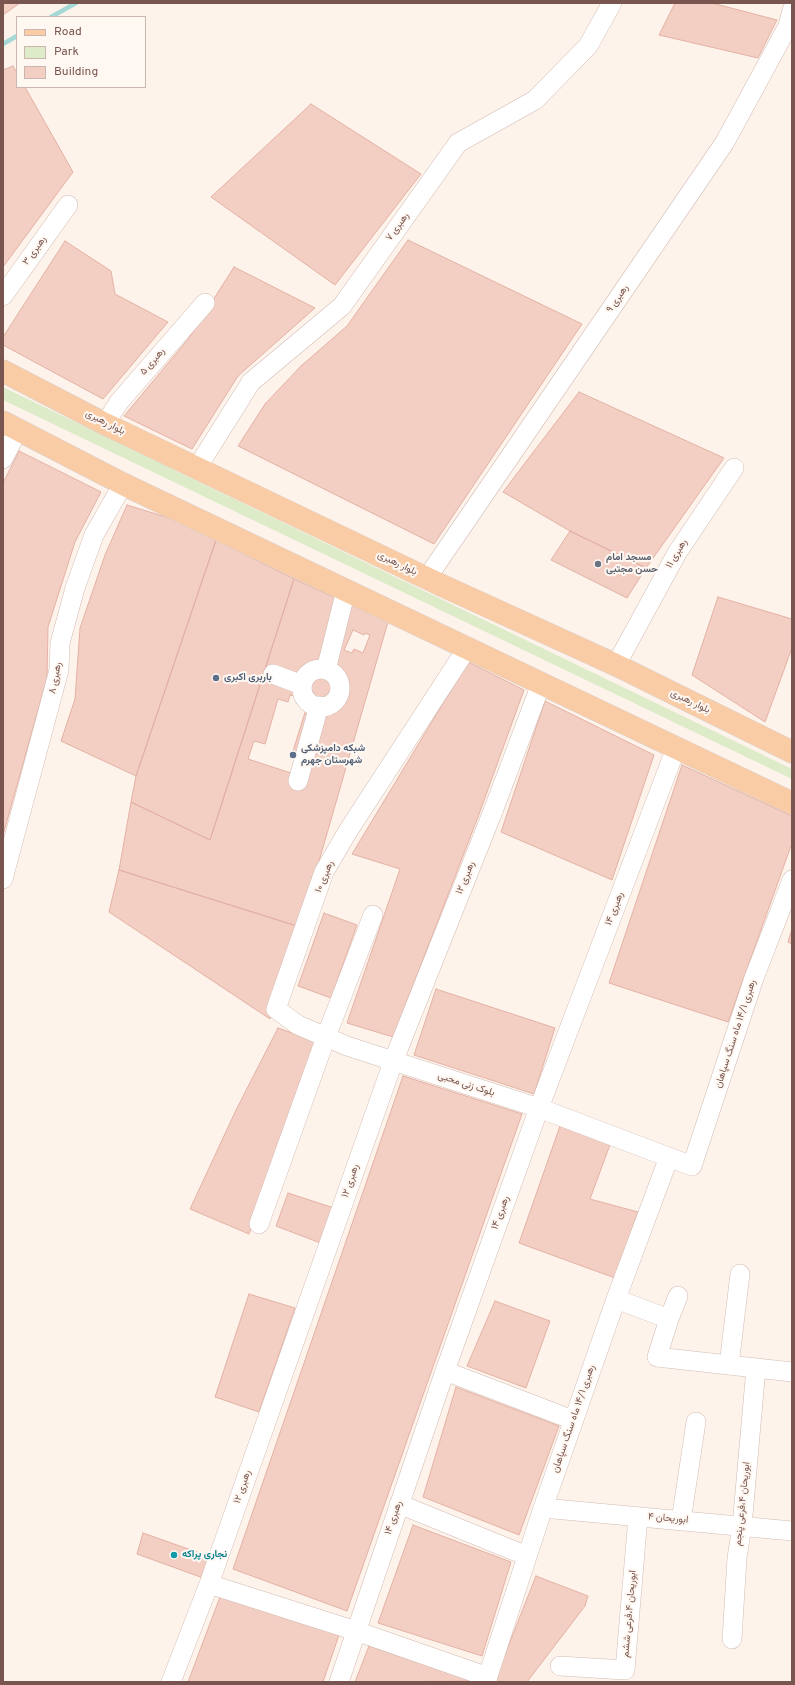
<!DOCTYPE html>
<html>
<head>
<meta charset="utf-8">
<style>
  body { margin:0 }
  #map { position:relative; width:795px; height:1685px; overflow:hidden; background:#fdf3eb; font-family:Overpass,sans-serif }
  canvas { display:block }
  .frame { position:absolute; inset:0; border:4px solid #78554e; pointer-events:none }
  .legend { position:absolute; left:16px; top:16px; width:130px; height:72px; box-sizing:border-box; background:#fff8f2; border:1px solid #c9b7b0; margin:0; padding:5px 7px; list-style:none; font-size:12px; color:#78554e }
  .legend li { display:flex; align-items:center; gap:8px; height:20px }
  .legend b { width:20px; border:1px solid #c9b7b0 }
</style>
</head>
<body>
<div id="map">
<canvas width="795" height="1685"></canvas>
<div class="frame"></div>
<ul class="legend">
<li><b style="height:5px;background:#f9cca6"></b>Road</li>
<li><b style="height:11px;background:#ddebc9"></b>Park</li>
<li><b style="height:11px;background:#f2cec3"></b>Building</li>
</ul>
</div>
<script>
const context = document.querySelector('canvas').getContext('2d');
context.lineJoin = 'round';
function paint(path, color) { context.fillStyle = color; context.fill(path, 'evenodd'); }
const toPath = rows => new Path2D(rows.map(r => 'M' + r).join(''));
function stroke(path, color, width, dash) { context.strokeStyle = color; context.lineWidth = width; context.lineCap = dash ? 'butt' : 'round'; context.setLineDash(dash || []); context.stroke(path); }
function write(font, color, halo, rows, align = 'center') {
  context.font = font + ' Overpass,Vazirmatn,sans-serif'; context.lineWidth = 4; context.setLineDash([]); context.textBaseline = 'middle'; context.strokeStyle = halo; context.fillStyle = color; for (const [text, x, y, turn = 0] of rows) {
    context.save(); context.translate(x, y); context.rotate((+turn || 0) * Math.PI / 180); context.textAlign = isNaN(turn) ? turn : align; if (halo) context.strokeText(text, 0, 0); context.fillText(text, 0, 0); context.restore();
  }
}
paint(toPath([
  [3,387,792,769,792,779,3,400]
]), '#ddebc9');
stroke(toPath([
  [51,17,76,3],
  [3,44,17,36]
]), '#a5d9d8', 4.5);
const building = toPath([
  [3,3,20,3,3,15,3,3],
  [675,3,712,3,777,20,758,58,659,35,675,3],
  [13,66,17,73,17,87,25,87,73,172,3,267,3,70,13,66],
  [311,104,421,174,335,285,211,197,311,104],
  [408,240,582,324,434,544,238,446,265,404,301,366,347,326,408,240],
  [65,241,111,271,115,294,168,322,103,399,3,345,3,337,65,241],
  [234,267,315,308,238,376,192,449,124,416,189,338,234,267],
  [579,392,724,458,646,568,570,531,503,492,579,392],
  [19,451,101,492,75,542,48,627,47,678,3,835,3,483,19,451],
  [127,505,176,520,216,540,136,776,61,741,75,699,80,628,105,555,127,505],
  [570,531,646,568,627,598,551,560,570,531],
  [216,540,294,579,210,840,131,802,136,776,216,540],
  [294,579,388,622,300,927,119,870,131,802,210,840,294,579],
  [718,597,792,619,792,648,765,722,692,675,718,597],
  [353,630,364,635,365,633,370,635,363,653,354,649,352,653,344,650,353,630],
  [468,662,524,690,478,817,393,1037,347,1023,400,869,352,854,468,662],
  [290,695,298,697,296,703,307,706,293,751,300,753,294,774,248,759,254,741,265,744,278,699,288,702,290,695],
  [545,701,654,755,612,880,501,832,545,701],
  [682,765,792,816,792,843,728,1022,609,983,682,765],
  [119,870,300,927,270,1019,109,912,119,870],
  [324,913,357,925,331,998,298,986,324,913],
  [792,929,792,944,788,942,792,929],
  [436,989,555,1028,534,1094,414,1055,436,989],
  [278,1028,318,1042,249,1234,190,1209,236,1110,278,1028],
  [403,1076,522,1114,347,1611,233,1569,403,1076],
  [560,1126,611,1142,590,1199,638,1212,615,1278,519,1243,560,1126],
  [288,1193,334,1208,323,1244,276,1226,288,1193],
  [249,1294,295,1308,259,1412,215,1397,249,1294],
  [495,1301,550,1321,526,1388,467,1366,495,1301],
  [456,1387,559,1426,519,1535,423,1497,456,1387],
  [413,1525,511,1562,482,1656,378,1623,413,1525],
  [143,1533,211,1557,203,1578,137,1554,143,1533],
  [536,1576,588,1596,585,1606,527,1682,494,1682,536,1576],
  [220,1597,339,1635,323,1682,188,1682,220,1597],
  [369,1646,473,1681,355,1682,369,1646]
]);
paint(building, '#f2cec3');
stroke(building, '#e4b1a4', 1);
const minor = toPath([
  [3,296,68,205],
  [105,424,119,402,205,303],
  [3,459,18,430],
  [197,468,251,382,342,306,458,143,535,100,588,46,612,3],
  [427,578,725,142,788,26,792,10],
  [467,648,348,831,324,872,276,1009,298,1025,347,1046,539,1108,692,1166,754,978,792,880],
  [616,665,677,553,734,468],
  '302 688a19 19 0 1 1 38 0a19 19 0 1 1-38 0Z',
  [326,670,346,590],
  [273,674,302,685],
  [298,781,319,706],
  [3,879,59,670,60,643,75,588,94,535,123,484],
  [259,1224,326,1037,373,915],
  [616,1299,669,1319,657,1357,792,1372],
  [669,1319,678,1296],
  [729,1365,740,1274],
  [445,1371,573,1420],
  [399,1504,527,1556],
  [543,1508,792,1531],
  [681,1521,696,1422],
  [209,1584,356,1631,488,1677],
  [732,1639,737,1558,742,1526,756,1368],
  [560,1666,625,1670,638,1517],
  [171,1682,209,1584,393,1062,493,811,541,684],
  [339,1682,445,1371,539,1108,676,748],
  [486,1682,543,1508,616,1299,669,1157]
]);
const major = toPath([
  [3,371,105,424,443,586,616,665,792,752],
  [3,422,123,484,792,803]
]);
stroke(minor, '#d2bbb3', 20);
stroke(major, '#d9cfcd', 23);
stroke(minor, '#fff', 19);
stroke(major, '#f9cca6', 22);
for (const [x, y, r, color] of [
  [598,564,4,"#6b7280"],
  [216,678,4,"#5c6f8a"],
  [293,755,4,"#5c6f8a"],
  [174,1555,4,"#0f9aa8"]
]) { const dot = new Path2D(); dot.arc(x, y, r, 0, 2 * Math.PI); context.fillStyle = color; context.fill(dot); stroke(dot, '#fff8f2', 1.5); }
write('10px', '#78554e', '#fff8f2', [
  ["رهبری ۷",398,227,-54],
  ["رهبری ۳",35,251,-54],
  ["رهبری ۹",618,299,-56],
  ["رهبری ۵",153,362,-49],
  ["بلوار رهبری",105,423,27],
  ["رهبری ۱۱",677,554,-59],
  ["بلوار رهبری",397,564,26],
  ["رهبری ۸",56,678,-79],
  ["بلوار رهبری",690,702,26],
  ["رهبری ۱۰",325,877,-67],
  ["رهبری ۱۲",466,878,-68],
  ["رهبری ۱۴",615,909,-69],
  ["رهبری ۱۴/۱ ماه سنگ سپاهان",736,1034,-72],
  ["بلوک زنی محبی",466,1085,18],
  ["رهبری ۱۲",351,1181,-71],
  ["رهبری ۱۴",501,1213,-70],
  ["رهبری ۱۴/۱ ماه سنگ سپاهان",574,1419,-71],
  ["رهبری ۱۲",243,1487,-71],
  ["ابوریحان ۴،فرعی پنجم",743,1504,-84],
  ["رهبری ۱۴",394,1518,-71],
  ["ابوریحان ۴",668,1519,5],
  ["ابوریحان ۴،فرعی ششم",630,1614,-85]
]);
write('bold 10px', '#5b616d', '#fff8f2', [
  ["مسجد امام",606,558],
  ["حسن مجتبی",606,570]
], 'left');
write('bold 10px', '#4e5e75', '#fff8f2', [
  ["باربری اکبری",224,678],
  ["شبکه دامپزشکی",301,749],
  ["شهرستان جهرم",301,761]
], 'left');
write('bold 10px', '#0d838f', '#fff8f2', [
  ["نجاری پراکه",182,1555]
], 'left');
</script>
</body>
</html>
